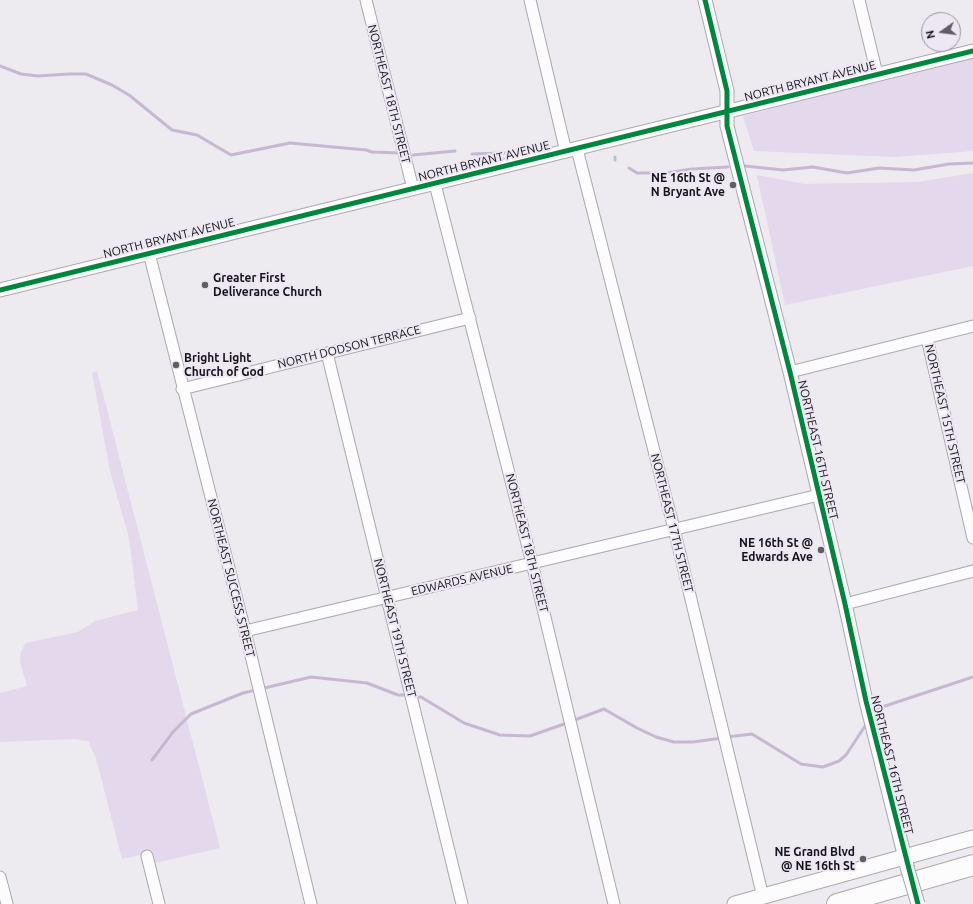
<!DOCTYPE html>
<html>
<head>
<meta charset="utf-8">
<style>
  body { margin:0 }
  #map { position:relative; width:973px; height:904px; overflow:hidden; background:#edeaf0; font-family:Ubuntu,sans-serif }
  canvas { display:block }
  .north { position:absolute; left:921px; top:12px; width:40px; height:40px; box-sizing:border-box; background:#ede7f3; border:1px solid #97929b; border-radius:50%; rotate:256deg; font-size:11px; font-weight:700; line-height:16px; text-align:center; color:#151317 }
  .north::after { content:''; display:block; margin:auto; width:14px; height:18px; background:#615e63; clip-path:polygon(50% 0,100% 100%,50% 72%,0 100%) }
</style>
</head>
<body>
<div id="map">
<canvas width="973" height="904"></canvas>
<div class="north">N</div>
</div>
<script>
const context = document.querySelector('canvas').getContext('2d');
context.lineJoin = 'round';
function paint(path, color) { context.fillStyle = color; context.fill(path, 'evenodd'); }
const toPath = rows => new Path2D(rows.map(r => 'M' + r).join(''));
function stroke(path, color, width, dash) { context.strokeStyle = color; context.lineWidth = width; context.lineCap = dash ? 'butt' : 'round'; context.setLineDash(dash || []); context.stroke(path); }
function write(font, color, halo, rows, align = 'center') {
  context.font = font + ' Ubuntu,sans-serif'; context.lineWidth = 4; context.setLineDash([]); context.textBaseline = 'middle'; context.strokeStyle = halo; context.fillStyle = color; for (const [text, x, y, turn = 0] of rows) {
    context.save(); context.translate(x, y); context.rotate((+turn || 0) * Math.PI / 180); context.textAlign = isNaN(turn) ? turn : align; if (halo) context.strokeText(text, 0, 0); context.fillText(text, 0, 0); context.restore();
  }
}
paint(toPath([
  [973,56,973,151,895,157,754,151,743,116],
  [973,173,973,266,785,305,757,175,804,184,918,182],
  [97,371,220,848,155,863,140,855,122,859,96,758,88,741,73,739,0,742,0,693,27,686,20,662,21,651,26,643,78,632,95,621,138,610,129,538,110,471,92,373]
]), '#e3d8ec');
stroke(toPath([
  [0,66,21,74,38,76,69,74,86,74,112,85,129,95,172,130,197,135,231,155,290,143,366,150,372,152,401,153],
  [472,154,504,153],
  [512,154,531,152],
  [413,155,455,151],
  [615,157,615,160],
  [745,166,783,170,813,167,847,173,879,168,914,170,949,164,973,163],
  [629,168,637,173,666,173,692,169,728,167],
  [415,697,421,697,464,723,500,735,530,736,567,723],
  [873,713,882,707,973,677],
  [572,721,604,709,637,728,656,737,674,742,693,742,722,738],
  [727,737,752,734,801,764,823,767,839,761,846,755,867,723],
  [152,760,173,732,191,714,243,693,311,677,367,683,398,695,408,695]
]), '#c7b8d2', 3);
const minor = toPath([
  [366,0,413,189],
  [530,0,566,152],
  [859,0,877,74],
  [577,149,674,529,763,897],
  [435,184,532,563,614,904],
  [149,253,245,631,311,904],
  [927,338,973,538],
  [327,353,462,904],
  [790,372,973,326],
  [182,389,470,318],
  [845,604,973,571],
  [245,631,819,495],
  [147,856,159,904],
  [0,877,7,904]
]);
const tertiary = toPath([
  [705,0,727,91,727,126,790,372,845,604,866,701,907,866],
  [0,290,973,51]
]);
const secondary = toPath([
  [735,904,973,838]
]);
const motorway = toPath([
  [837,904,973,865]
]);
stroke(minor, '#aaa8ac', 13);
stroke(tertiary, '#aaa8ac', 15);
stroke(secondary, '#aaa8ac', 17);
stroke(motorway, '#aaa8ac', 22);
stroke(minor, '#fcfcfd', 11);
stroke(tertiary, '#fcfcfd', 13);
stroke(secondary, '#fcfcfd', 15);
stroke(motorway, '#fcfcfd', 20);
const tertiaryBridge = toPath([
  [907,867,918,904]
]);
stroke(tertiaryBridge, '#aaa8ac', 15, []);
stroke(tertiaryBridge, '#fcfcfd', 13);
stroke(toPath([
  [705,0,727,91,727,126,790,372,845,604,866,701,918,904],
  [0,290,973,51]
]), '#00873e', 5);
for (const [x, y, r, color] of [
  [733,185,4,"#615e63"],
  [205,285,4,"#615e63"],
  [176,365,4,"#615e63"],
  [821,550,4,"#615e63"],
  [863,859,4,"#615e63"]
]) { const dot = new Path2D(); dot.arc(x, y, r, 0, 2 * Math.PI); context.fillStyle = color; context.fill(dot); stroke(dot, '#ede7f3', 1.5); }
write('12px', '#151317', '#ede7f3', [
  ["NORTH BRYANT AVENUE",810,81,-14],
  ["NORTHEAST 18TH STREET",389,94,76],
  ["NORTH BRYANT AVENUE",484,161,-14],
  ["NORTH BRYANT AVENUE",169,238,-14],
  ["NORTH DODSON TERRACE",349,347,-14],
  ["NORTHEAST 15TH STREET",945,414,77],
  ["NORTHEAST 16TH STREET",818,450,77],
  ["NORTHEAST 17TH STREET",672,523,76],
  ["NORTHEAST 18TH STREET",527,543,76],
  ["NORTHEAST SUCCESS STREET",231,578,76],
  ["EDWARDS AVENUE",462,580,-13],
  ["NORTHEAST 19TH STREET",395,628,76],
  ["NORTHEAST 16TH STREET",892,765,76]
]);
write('bold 12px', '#151317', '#ede7f3', [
  ["NE 16th St @",725,178],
  ["N Bryant Ave",725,192],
  ["Greater First",213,278,"left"],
  ["Deliverance Church",213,292,"left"],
  ["Bright Light",184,358,"left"],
  ["Church of God",184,372,"left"],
  ["NE 16th St @",813,543],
  ["Edwards Ave",813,557],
  ["NE Grand Blvd",855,852],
  ["@ NE 16th St",855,866]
], 'right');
</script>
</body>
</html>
